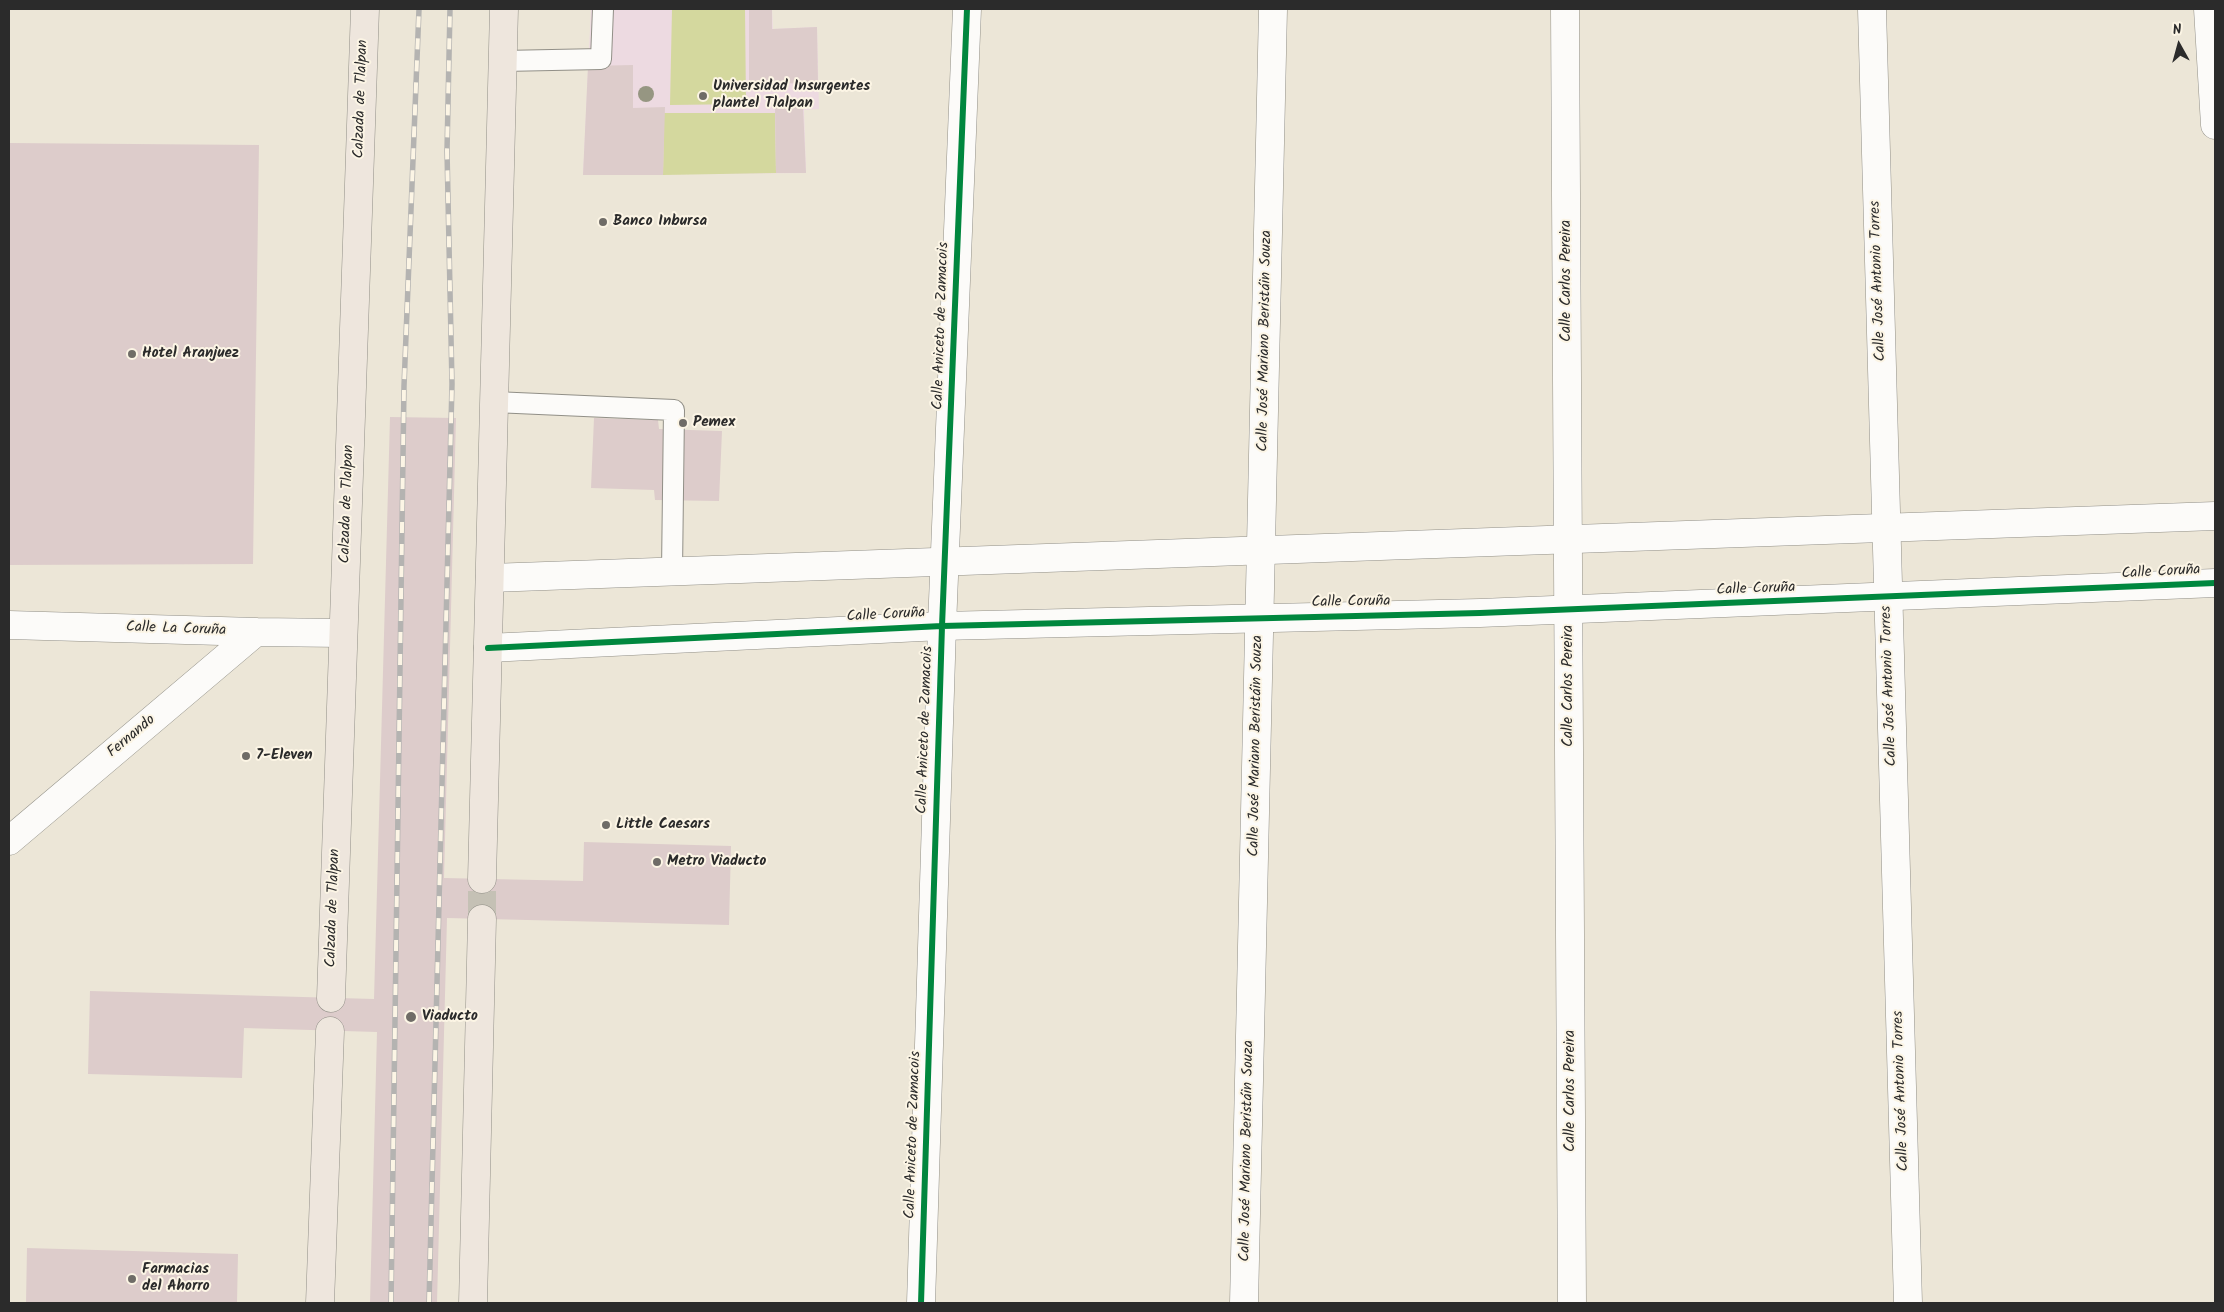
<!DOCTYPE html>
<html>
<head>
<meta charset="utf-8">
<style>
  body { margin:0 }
  #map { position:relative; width:2224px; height:1312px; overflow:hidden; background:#ece6d7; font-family:Kalam,sans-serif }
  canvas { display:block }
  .frame { position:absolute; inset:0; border:10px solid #2b2b2b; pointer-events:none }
  .north { position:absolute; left:2154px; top:20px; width:50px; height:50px; -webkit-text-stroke:4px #fcf5e5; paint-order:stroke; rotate:353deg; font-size:14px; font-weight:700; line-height:20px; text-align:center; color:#2b2b2b }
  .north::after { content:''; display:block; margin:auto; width:18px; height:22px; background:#2b2b2b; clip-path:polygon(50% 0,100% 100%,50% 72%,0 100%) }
</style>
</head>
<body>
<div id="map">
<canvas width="2224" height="1312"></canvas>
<div class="frame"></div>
<div class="north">N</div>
</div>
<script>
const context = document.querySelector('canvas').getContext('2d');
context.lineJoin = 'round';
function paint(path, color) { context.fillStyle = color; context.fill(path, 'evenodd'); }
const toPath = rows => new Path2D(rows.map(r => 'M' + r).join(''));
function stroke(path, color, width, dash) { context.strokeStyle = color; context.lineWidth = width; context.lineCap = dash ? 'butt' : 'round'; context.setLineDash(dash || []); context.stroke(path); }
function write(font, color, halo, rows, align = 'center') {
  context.font = font + ' Kalam,sans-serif'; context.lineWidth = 4; context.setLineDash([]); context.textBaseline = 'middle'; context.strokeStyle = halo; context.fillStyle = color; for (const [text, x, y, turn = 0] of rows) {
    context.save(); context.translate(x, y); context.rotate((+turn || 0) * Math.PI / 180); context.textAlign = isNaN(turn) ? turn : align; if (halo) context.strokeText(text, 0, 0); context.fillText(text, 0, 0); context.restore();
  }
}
paint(toPath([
  [591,9,772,9,773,29,817,27,819,109,804,110,806,173,583,175]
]), '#eddae1');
paint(toPath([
  [672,9,745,9,746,104,670,105],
  [664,113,775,113,776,173,663,175]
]), '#d4d89e');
paint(toPath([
  [749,9,772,9,772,29,817,27,818,83,749,84],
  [633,65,633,108,665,107,663,175,583,175,588,66],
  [775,106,803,106,806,173,776,173],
  [9,143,259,145,253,564,9,565],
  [390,417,456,418,444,878,583,881,584,842,731,846,729,925,447,918,437,1303,370,1303,377,1032,244,1028,242,1078,88,1074,90,991,374,999],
  [594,418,658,420,659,429,722,431,719,501,655,500,654,490,591,488],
  [27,1248,238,1254,237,1303,26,1303]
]), '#ddcccb');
stroke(toPath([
  [482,919,482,879]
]), '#c5c1b5', 28, [28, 14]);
const service = toPath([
  [503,61,601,59,603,9],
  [494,402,674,410,672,571]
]);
const minor = toPath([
  [1565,9,1572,1303],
  [1872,9,1908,1303],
  [9,625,256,632,343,633],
  [9,841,256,632],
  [921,1303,942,626,967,9],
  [1244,1303,1273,9]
]);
const tertiary = toPath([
  [2208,9,2215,125],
  [490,578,2215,516],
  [488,648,942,626,1480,613,2215,583]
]);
const trunk = toPath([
  [482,879,504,9],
  [331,998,365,9],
  [320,1303,330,1031],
  [473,1303,482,919]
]);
stroke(service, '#918f87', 22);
stroke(minor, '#918f87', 29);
stroke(tertiary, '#918f87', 29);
stroke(trunk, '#918f87', 29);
stroke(service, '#fcfbf9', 20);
stroke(minor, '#fcfbf9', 28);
stroke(tertiary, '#fcfbf9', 28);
stroke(trunk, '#eee6dd', 28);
const rail = toPath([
  [391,1303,404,386,419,9],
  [429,1303,452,384,447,151,450,9]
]);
stroke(rail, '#b4b3b1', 5.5);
stroke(rail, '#fcf5e5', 4, [11]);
stroke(toPath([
  [488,648,942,626,1480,613,2215,583],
  [921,1303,942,626,967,9]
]), '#00873e', 6);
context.fillStyle = '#969682';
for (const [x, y] of [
  [646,94]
]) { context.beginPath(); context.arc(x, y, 8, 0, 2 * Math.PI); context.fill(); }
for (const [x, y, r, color] of [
  [703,96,5,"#6f6c67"],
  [603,222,5,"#6f6c67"],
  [132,354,5,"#6f6c67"],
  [683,423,5,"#6f6c67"],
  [246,756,5,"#6f6c67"],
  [606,825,5,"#6f6c67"],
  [657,862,5,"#6f6c67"],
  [411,1017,6,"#6f6c67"],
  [132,1279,5,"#6f6c67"]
]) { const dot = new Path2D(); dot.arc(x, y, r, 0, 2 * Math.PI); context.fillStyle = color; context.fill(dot); stroke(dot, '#fcf5e5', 2); }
write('bold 15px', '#2b2b2b', '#fcf5e5', [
  ["Universidad Insurgentes",713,87],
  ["plantel Tlalpan",713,104],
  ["Banco Inbursa",613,222],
  ["Hotel Aranjuez",142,354],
  ["Pemex",693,423],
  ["7-Eleven",256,756],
  ["Little Caesars",616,825],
  ["Metro Viaducto",667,862],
  ["Viaducto",422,1017],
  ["Farmacias",142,1270],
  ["del Ahorro",142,1287]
], 'left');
write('15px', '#2b2b2b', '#fcf5e5', [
  ["Calzada de Tlalpan",362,99,-88],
  ["Calle Carlos Pereira",1567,281,-90],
  ["Calle José Antonio Torres",1879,281,-92],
  ["Calle Aniceto de Zamacois",942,326,-88],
  ["Calle José Mariano Beristáin Souza",1266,341,-89],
  ["Calzada de Tlalpan",348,504,-88],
  ["Calle Coruña",2161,573,-3],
  ["Calle Coruña",1756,590,-2],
  ["Calle Coruña",1351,603,-1],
  ["Calle Coruña",886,616,-3],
  ["Calle La Coruña",176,630,2],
  ["Calle Carlos Pereira",1569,686,-90],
  ["Calle José Antonio Torres",1890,686,-92],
  ["Calle Aniceto de Zamacois",926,730,-88],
  ["Fernando",132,737,-40],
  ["Calle José Mariano Beristáin Souza",1257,746,-89],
  ["Calzada de Tlalpan",334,908,-88],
  ["Calle Carlos Pereira",1571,1091,-90],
  ["Calle José Antonio Torres",1902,1091,-92],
  ["Calle Aniceto de Zamacois",914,1135,-88],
  ["Calle José Mariano Beristáin Souza",1248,1151,-89]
]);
</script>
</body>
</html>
